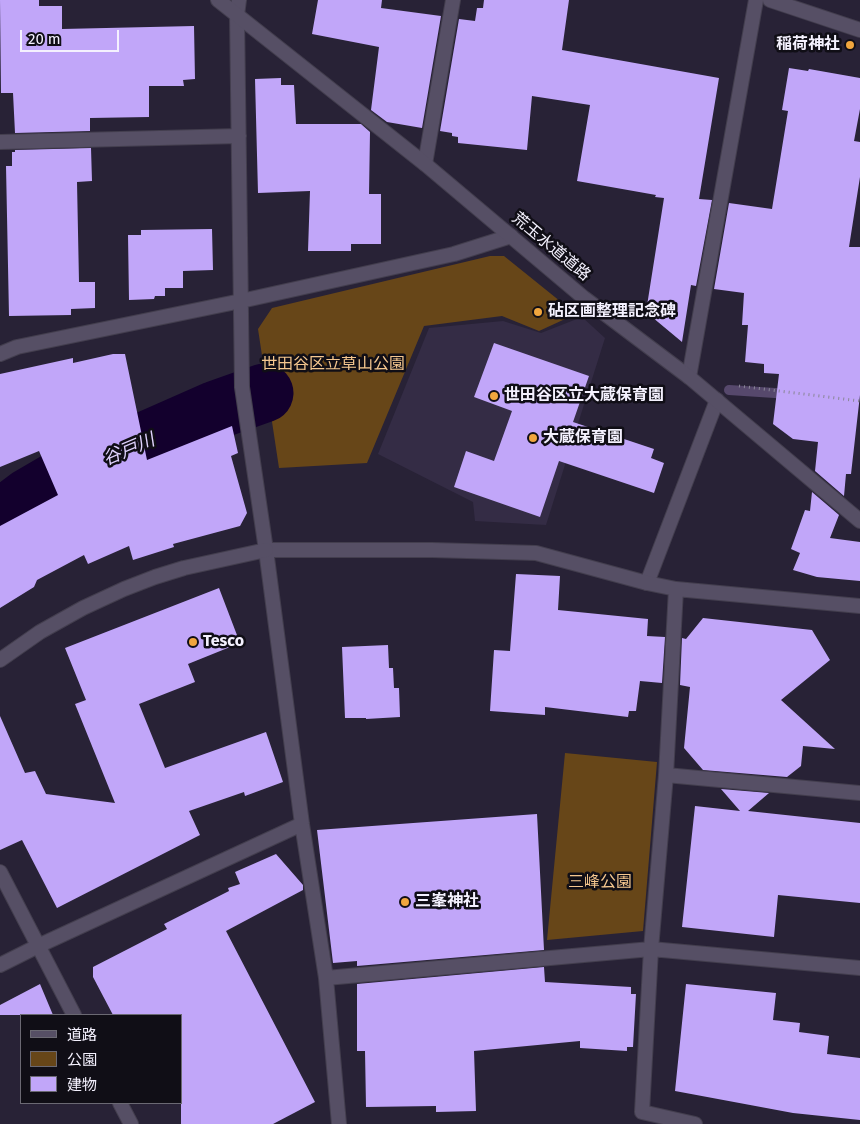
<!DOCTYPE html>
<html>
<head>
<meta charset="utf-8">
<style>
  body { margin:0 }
  #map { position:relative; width:860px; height:1124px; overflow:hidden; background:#282236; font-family:"Fira Sans","Noto Sans JP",sans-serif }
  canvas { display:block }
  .legend { position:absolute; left:20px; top:1014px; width:162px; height:90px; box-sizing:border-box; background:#100e16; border:1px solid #6b6973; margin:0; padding:6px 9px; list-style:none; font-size:15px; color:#f4f1fe }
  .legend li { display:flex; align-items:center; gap:10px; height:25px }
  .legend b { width:25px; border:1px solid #6b6973 }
  .scale { position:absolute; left:20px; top:30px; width:99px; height:22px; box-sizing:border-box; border:2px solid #f4f1fe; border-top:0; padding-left:6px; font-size:15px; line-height:18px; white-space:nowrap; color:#f4f1fe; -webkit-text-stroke:4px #100e16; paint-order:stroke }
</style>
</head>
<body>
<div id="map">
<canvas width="860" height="1124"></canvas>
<ul class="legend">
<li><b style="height:6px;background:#564f65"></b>道路</li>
<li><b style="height:14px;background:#674618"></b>公園</li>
<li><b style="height:14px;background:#c1a6f9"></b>建物</li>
</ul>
<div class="scale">20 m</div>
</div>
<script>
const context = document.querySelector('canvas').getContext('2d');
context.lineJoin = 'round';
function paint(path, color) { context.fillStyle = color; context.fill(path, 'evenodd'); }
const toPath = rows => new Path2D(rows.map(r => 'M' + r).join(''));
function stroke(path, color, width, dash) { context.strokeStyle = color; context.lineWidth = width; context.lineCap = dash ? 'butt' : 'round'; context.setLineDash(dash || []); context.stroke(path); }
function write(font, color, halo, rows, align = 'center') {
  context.font = font + ' "Fira Sans","Noto Sans JP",sans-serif'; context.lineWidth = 5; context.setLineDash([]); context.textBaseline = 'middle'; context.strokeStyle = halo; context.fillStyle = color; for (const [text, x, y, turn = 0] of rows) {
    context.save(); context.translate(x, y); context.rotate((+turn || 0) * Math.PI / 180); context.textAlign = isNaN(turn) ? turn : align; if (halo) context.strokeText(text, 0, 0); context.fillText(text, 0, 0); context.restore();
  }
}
paint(toPath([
  [582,317,605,338,546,525,475,521,473,502,378,454,429,328,503,321,541,333]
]), '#342c45');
paint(toPath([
  [490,256,504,256,576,314,539,331,502,316,424,326,367,463,279,468,258,329,272,308],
  [565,753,657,762,643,931,547,940]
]), '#674618');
stroke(toPath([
  [729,390,790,394]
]), '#56486c', 10);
stroke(toPath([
  [0,519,28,498,64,477,216,410,264,393]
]), '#13002d', 59);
paint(toPath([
  [0,0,39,0,39,6,62,6,62,29,194,26,195,79,183,80,184,86,149,86,149,117,90,118,90,131,15,133,13,93,1,93],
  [318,0,382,0,381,8,441,16,422,128,387,122,371,110,379,47,312,34],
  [484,0,569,0,562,50,719,78,699,199,712,200,696,286,691,285,682,342,646,312,664,198,655,197,656,195,577,181,590,105,532,96,527,150,458,143,458,137,452,136,452,133,440,131,459,19,475,21,477,8,483,8],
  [789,68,808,71,809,69,860,78,860,109,854,141,860,142,860,177,849,247,860,247,860,395,851,474,846,474,844,496,815,471,818,442,793,439,773,424,779,374,764,373,764,364,745,362,748,325,742,325,744,293,714,289,729,203,772,209,788,111,782,110],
  [281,78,281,85,294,85,296,124,361,124,370,132,369,194,381,194,381,244,351,244,351,251,308,251,310,191,258,193,255,79],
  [91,148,92,181,77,182,79,282,95,282,95,308,71,309,71,315,9,316,6,166,12,166,12,152,15,152,15,150],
  [212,229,213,270,183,271,183,288,165,288,165,296,155,296,154,299,129,300,128,235,141,235,141,230],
  [494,343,589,376,573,422,654,449,651,458,664,463,654,493,559,461,540,517,454,487,466,451,494,461,512,411,474,397],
  [113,354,125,354,147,460,232,426,238,453,231,456,247,513,240,526,173,544,174,547,133,560,129,546,88,564,84,555,37,580,34,587,0,608,0,526,58,495,39,451,0,467,0,374,73,358,73,363],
  [812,492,839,515,830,538,860,542,860,581,817,577,793,570,800,553,791,549,805,510,810,511],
  [516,574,560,576,558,610,648,619,647,636,665,637,662,683,640,681,636,711,629,711,628,717,545,707,545,715,490,711,494,650,510,651],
  [219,588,240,643,188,664,195,682,139,704,165,768,266,732,283,782,245,796,244,792,189,811,200,835,57,908,22,840,0,850,0,716,25,773,35,771,46,794,115,803,75,704,86,700,65,648],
  [703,618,812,630,830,660,781,700,835,749,803,746,801,766,787,777,703,770,684,748,690,687,680,685,682,638,686,639],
  [388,645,389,668,393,668,394,688,399,688,400,717,366,719,366,718,345,718,342,647],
  [721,789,769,793,748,811,860,823,860,903,778,895,774,937,682,927,695,806,740,811],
  [537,814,544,950,357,966,357,961,333,963,317,830],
  [276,854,303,885,303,890,226,931,315,1102,273,1124,181,1124,181,1015,113,1015,93,977,93,967,167,929,164,924,229,891,228,888,240,884,235,872],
  [544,967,545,982,631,987,631,994,636,994,633,1047,627,1047,627,1051,580,1048,580,1041,474,1051,476,1111,436,1112,436,1106,366,1107,365,1051,357,1051,357,984],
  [40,984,53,1015,0,1015,0,1005],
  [686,984,776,993,773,1020,800,1023,799,1032,829,1036,827,1054,860,1058,860,1120,793,1113,675,1091]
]), '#c1a6f9');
const service = toPath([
  [425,164,453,0],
  [647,583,717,400]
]);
const minor = toPath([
  [239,0,237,15,242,387,266,550,302,824,326,978,339,1124],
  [770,0,860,30],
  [0,142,239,136],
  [0,354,17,347,241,301,454,254,511,236],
  [689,377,756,0],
  [266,550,432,550,536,553,647,583,676,589,860,606],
  [676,589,666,775,651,949,642,1112,695,1124],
  [666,775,860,793],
  [0,872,74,1015],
  [0,965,38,946,302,824],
  [326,978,651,949,860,968],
  [120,1103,131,1124]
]);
const tertiary = toPath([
  [0,660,40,632,83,608,124,589,155,577,184,568,266,550]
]);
const secondary = toPath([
  [218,0,425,164,584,298,689,377,860,521]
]);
stroke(service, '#433e4e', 16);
stroke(minor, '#433e4e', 16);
stroke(tertiary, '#433e4e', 16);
stroke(secondary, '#433e4e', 16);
stroke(toPath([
  [739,386,860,401]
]), '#8a8697', 3, [1, 4]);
stroke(service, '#564f65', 14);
stroke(minor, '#564f65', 14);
stroke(tertiary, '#564f65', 14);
stroke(secondary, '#564f65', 14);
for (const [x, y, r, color] of [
  [850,45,5,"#f0a63e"],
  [538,312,5,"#f0a63e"],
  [494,396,5,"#f0a63e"],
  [533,438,5,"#f0a63e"],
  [193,642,5,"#f0a63e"],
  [405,902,5,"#f0a63e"]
]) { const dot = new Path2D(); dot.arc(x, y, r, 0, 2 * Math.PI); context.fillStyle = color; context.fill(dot); stroke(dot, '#100e16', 2); }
write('bold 16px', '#f4f1fe', '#100e16', [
  ["稲荷神社",840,45,"right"],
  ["砧区画整理記念碑",548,312],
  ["世田谷区立大蔵保育園",504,396],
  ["大蔵保育園",543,438],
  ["Tesco",203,642],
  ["三峯神社",415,902]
], 'left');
write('16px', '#f4f1fe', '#100e16', [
  ["荒玉水道道路",551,247,40]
]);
write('16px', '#f5c78f', '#100e16', [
  ["世田谷区立草山公園",333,365],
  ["三峰公園",600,883]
]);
write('italic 18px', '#e0d3fe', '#100e16', [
  ["谷戸川",129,450,-23]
]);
</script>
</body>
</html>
